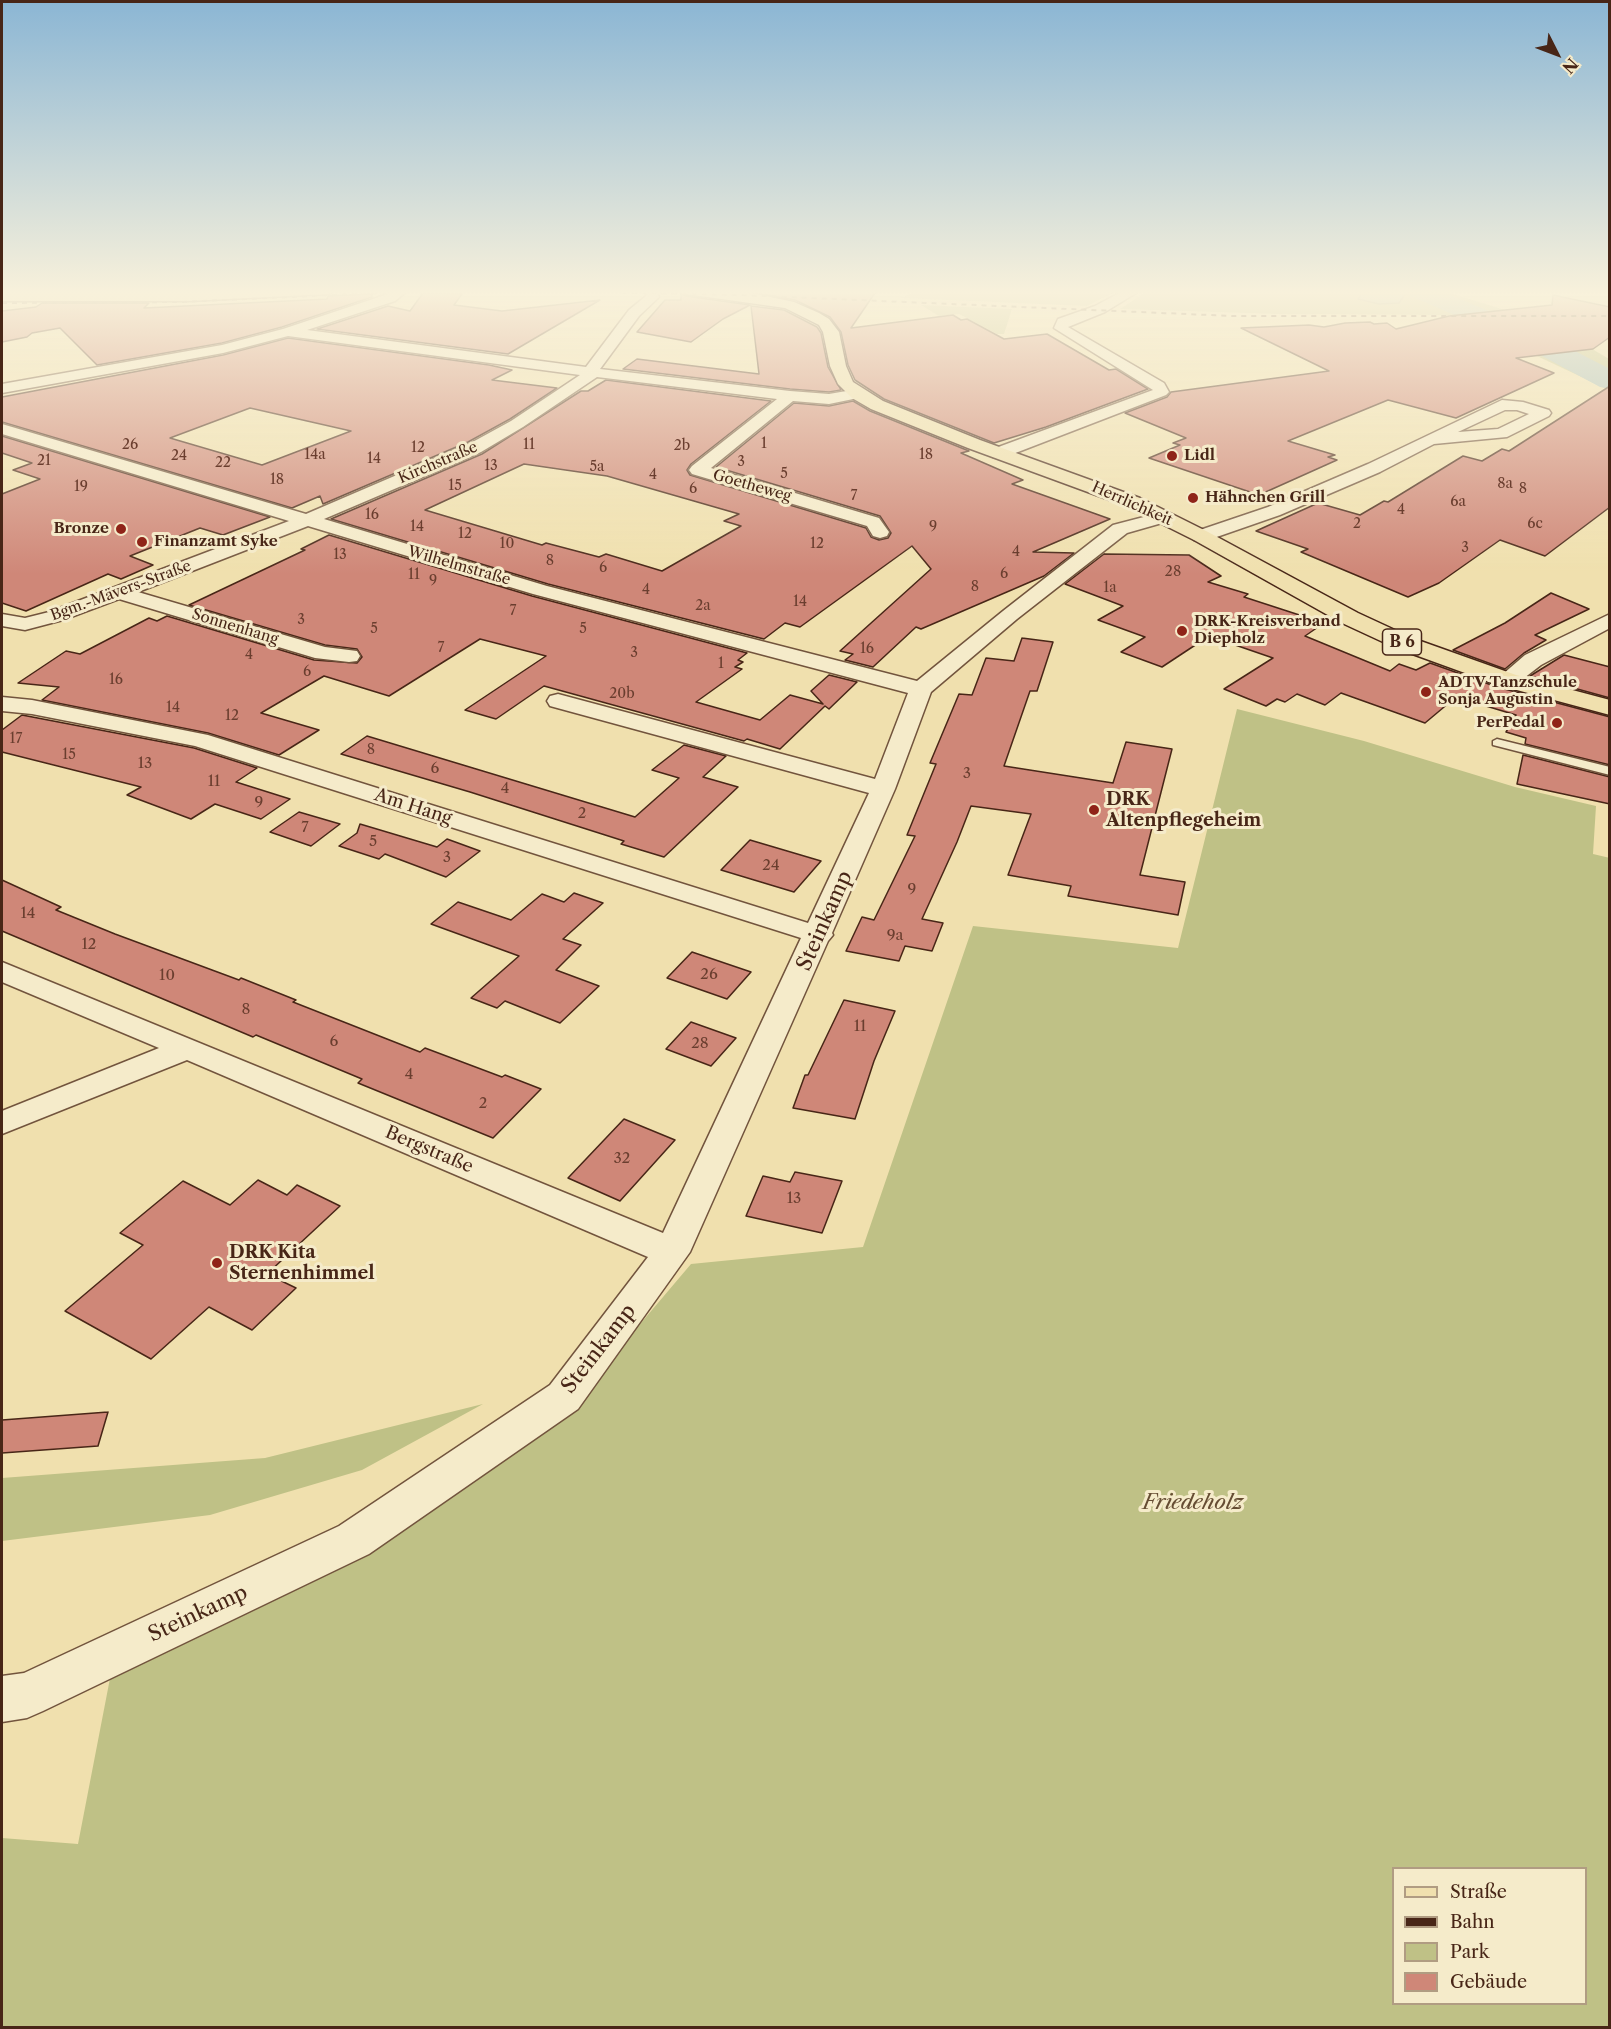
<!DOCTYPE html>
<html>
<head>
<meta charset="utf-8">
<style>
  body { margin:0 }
  #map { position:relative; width:1611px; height:2029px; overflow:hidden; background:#f0e0ae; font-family:"Libre Caslon Text",serif }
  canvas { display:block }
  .frame { position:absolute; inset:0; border:3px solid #482617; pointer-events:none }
  .legend { position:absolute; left:1392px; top:1867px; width:195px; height:138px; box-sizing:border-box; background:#f5ebca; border:2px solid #b09c82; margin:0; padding:8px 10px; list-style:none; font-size:18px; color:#482617 }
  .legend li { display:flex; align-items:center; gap:12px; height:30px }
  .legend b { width:30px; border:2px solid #b09c82 }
  .north { position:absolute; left:1527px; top:24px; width:60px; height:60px; -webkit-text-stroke:4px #f5ebca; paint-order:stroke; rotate:132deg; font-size:16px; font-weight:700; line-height:24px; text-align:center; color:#482617 }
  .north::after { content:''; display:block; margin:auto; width:21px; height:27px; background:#482617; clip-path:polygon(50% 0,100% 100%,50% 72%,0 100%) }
</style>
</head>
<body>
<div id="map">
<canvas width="1611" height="2029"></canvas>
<div class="frame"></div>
<ul class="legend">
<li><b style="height:8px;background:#f0e0ae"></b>Straße</li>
<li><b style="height:8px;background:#482617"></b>Bahn</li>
<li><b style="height:16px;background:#bfc186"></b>Park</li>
<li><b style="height:16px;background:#cf8778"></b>Gebäude</li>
</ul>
<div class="north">N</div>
</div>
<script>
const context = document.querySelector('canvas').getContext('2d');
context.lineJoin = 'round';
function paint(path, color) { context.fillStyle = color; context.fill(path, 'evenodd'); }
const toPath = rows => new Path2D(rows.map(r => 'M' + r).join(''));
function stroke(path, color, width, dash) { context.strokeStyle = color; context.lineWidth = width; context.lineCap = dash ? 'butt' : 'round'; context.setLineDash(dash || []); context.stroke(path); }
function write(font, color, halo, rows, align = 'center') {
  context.font = font + ' "Libre Caslon Text",serif'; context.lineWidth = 6; context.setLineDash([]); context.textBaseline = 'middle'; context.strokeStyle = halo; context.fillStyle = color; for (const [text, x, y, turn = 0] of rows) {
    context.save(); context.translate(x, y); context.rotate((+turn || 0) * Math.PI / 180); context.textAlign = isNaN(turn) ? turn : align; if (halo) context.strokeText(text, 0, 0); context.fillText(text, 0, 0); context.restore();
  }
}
paint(toPath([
  [919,290,1118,290,1087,306,901,298],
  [1149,290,1440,290,1528,317,1527,331,1594,350,1609,359,1609,390,1450,315,1277,314,1120,309],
  [921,305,1012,309,1004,334,997,334,959,314,939,316],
  [1237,709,1364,741,1515,787,1596,806,1593,854,1610,858,1609,2027,2,2027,2,1838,78,1844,112,1668,568,1409,691,1264,863,1247,973,926,1178,948],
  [1394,1868,1586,1868,1586,2004,1394,2004],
  [483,1404,362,1470,210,1515,2,1541,2,1478,265,1458]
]), '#bfc186');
const water = toPath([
  [1358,290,1402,290,1405,294,1399,303,1379,304,1358,299,1360,296,1358,290]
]);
paint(water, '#a0bab6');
stroke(water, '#7d7f76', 1.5);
paint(toPath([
  [1405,290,1438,290,1530,328,1610,369,1610,389,1600,387,1512,340,1408,295,1405,290]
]), '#a0bab6');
const building = toPath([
  [741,290,877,290,851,328,953,315,961,320,967,319,1004,339,1047,334,1109,370,1116,369,1148,389,1046,427,994,443,884,399,855,380,848,365,841,332,830,317,795,300,741,290],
  [423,293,462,294,454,305,502,311,600,300,508,354,317,329,388,306,410,311,423,293],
  [372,294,372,297,282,327,222,343,97,365,60,328,32,333,27,337,2,342,2,311,36,307,42,303,149,303,144,308,327,299,328,296,372,294],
  [681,294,686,296,750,305,723,319,691,342,637,332,665,300,681,300,681,294],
  [1553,295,1610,307,1610,337,1593,349,1516,358,1554,373,1456,418,1388,400,1288,441,1335,455,1328,457,1337,460,1259,495,1149,458,1180,445,1173,443,1186,438,1125,413,1167,397,1171,392,1329,371,1241,328,1309,325,1324,327,1345,323,1370,322,1374,324,1387,323,1396,329,1449,316,1552,305,1553,295],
  [751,306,784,310,817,327,821,333,828,367,841,390,829,392,790,389,623,369,637,359,759,374,751,306],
  [288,338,489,365,512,370,492,380,557,388,510,419,468,442,323,504,320,496,292,508,2,422,2,397,223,355,288,338],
  [250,408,351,431,262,465,170,438,250,408],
  [606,380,771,401,691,464,687,470,690,475,866,528,871,537,879,540,888,538,891,533,880,516,716,467,794,403,829,406,853,401,870,411,969,451,961,453,1023,480,1012,484,1110,519,1033,552,1074,553,1044,576,921,629,916,627,873,667,845,660,853,654,840,651,931,569,912,546,800,627,785,623,764,639,548,584,331,519,482,454,581,391,588,391,606,380],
  [524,464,607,476,739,514,724,521,741,526,662,571,606,554,599,557,546,543,542,545,425,510,524,464],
  [1610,386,1610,507,1545,556,1500,540,1439,583,1408,597,1301,552,1308,549,1256,531,1318,503,1360,515,1384,501,1388,502,1463,456,1482,461,1502,449,1509,451,1610,386],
  [2,436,270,517,223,535,200,528,130,556,153,565,121,579,108,574,26,611,2,603,2,494,40,479,13,470,32,463,2,453,2,436],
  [329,535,532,596,747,653,738,660,743,662,735,667,742,669,696,702,760,720,790,695,823,704,811,691,829,675,857,682,829,709,825,706,780,749,747,739,744,741,544,686,496,719,465,710,546,656,480,639,389,696,324,676,261,713,319,730,279,755,208,733,42,700,59,687,18,683,66,651,80,654,149,618,157,621,167,616,314,660,357,663,362,657,357,649,325,645,189,605,305,550,301,549,329,535],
  [1104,554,1189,555,1221,576,1208,582,1248,594,1244,597,1324,623,1305,636,1390,671,1399,664,1416,670,1430,663,1497,687,1610,717,1610,765,1525,744,1526,738,1506,732,1516,715,1456,697,1425,723,1341,693,1325,705,1297,694,1285,702,1277,699,1266,706,1224,689,1273,658,1209,636,1162,667,1121,652,1145,637,1098,620,1123,606,1065,584,1104,554],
  [1551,593,1589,609,1535,635,1546,640,1524,653,1505,669,1453,650,1505,623,1551,593],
  [1022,638,1053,642,1037,691,1030,691,1004,766,1113,783,1126,742,1172,749,1140,875,1185,882,1178,915,1068,896,1071,886,1008,875,1031,814,971,806,957,842,922,919,943,923,932,951,905,946,899,961,846,951,862,917,874,920,915,836,907,835,936,764,930,763,959,694,972,695,986,658,1014,661,1022,638],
  [1564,655,1610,667,1610,698,1530,676,1564,655],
  [22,715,194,748,257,768,236,782,290,799,261,819,215,804,191,819,127,795,141,787,2,752,2,730,22,715],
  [367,736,635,817,679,778,652,770,684,745,726,756,703,777,738,787,664,857,621,844,624,841,470,792,341,754,367,736],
  [1523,755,1610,777,1610,804,1517,784,1523,755],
  [299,812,340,824,311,846,270,832,299,812],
  [360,824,437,847,447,839,480,851,446,877,385,854,379,859,339,846,357,833,360,824],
  [750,840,821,861,794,892,721,870,750,840],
  [2,880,61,907,56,910,115,934,239,980,241,978,296,1000,293,1002,420,1052,425,1048,502,1077,505,1075,541,1089,493,1138,358,1083,362,1079,256,1035,253,1037,2,931,2,880],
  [574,893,603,903,563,939,581,945,556,970,599,986,560,1023,505,1001,497,1008,471,998,519,956,431,924,458,902,511,920,542,894,564,902,574,893],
  [692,952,751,972,727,999,667,978,692,952],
  [844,1000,895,1011,874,1061,855,1119,793,1108,805,1075,808,1075,844,1000],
  [691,1022,736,1038,711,1066,666,1049,691,1022],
  [624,1119,675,1140,620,1201,568,1178,624,1119],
  [795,1172,842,1181,822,1233,746,1216,763,1176,790,1182,795,1172],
  [258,1180,287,1195,297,1185,340,1206,267,1274,296,1288,252,1330,209,1307,151,1359,65,1311,143,1245,120,1233,183,1181,230,1205,258,1180],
  [108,1412,98,1446,2,1453,2,1420,108,1412]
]);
paint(building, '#cf8778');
stroke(building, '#482617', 1.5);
const service = toPath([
  [1497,739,1610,767,1610,775,1493,745,1493,741,1497,739]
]);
const minor = toPath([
  [393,290,408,290,395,301,307,330,586,367,629,310,646,296,647,292,652,291,657,292,659,297,639,316,600,369,790,391,829,394,858,389,866,394,863,397,829,404,793,401,711,468,879,518,889,532,887,536,880,538,873,536,867,526,692,474,689,470,692,466,777,399,597,377,523,427,481,452,324,519,547,586,917,681,1003,611,1113,525,1163,512,1169,513,1172,517,1169,521,1127,533,1017,619,931,692,895,789,832,933,833,935,828,941,690,1252,578,1409,369,1554,43,1711,27,1718,2,1722,2,1676,24,1673,339,1526,550,1385,648,1257,187,1060,2,1134,2,1111,159,1048,2,982,2,962,663,1233,801,938,195,746,32,714,2,711,2,697,32,700,208,735,808,923,869,793,550,706,547,701,550,696,558,694,875,779,908,693,533,594,308,526,138,592,325,647,357,651,360,656,357,661,349,662,315,658,119,599,63,620,25,630,2,626,2,614,25,618,49,612,289,521,2,434,2,424,306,514,469,444,511,421,580,375,288,336,223,353,2,393,2,384,222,345,283,329,385,295,393,290],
  [1125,290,1141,290,1105,312,1068,327,1164,383,1169,392,1166,395,1005,457,993,457,991,453,993,449,1153,390,1054,328,1058,319,1095,306,1125,290],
  [1502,400,1523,402,1549,410,1551,413,1549,416,1507,437,1434,444,1380,472,1280,515,1208,540,1194,540,1192,536,1194,532,1268,507,1368,464,1502,400],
  [1505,410,1517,410,1529,414,1498,429,1458,432,1505,410],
  [1610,614,1610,628,1541,665,1515,685,1507,687,1499,685,1496,680,1525,655,1610,614]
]);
const secondary = toPath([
  [2,290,18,290,2,299,2,290]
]);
const primary = toPath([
  [240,290,335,290,328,294,189,301,2,301,2,293,189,293,240,290],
  [679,290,723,290,761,295,794,302,819,313,829,319,839,332,846,366,853,382,883,401,980,440,1140,498,1208,532,1358,613,1412,638,1516,675,1610,700,1610,715,1498,685,1396,648,1342,623,1194,540,1126,506,968,448,871,409,852,398,838,384,830,366,823,332,819,325,785,308,686,294,679,290]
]);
stroke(service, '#72543d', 3);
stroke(minor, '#72543d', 3);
stroke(secondary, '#482617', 3);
stroke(primary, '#482617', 3);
paint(service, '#f5ebca');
paint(minor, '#f5ebca');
paint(secondary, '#f5ebca');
paint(primary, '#f0e0ae');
stroke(toPath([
  [2,303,180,302,401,292,519,290,742,295,1233,316,1610,316]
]), '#482617', 2, [5, 5]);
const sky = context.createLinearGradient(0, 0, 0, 574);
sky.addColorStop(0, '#8bb6d4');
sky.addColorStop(0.51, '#f8f1db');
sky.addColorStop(1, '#f8f1db00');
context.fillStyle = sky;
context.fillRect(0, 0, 1611, 574);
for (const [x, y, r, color] of [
  [1172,456,6,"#8f2418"],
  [1193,498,6,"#8f2418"],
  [121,529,6,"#8f2418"],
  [142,542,6,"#8f2418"],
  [1182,631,6,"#8f2418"],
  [1426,692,6,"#8f2418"],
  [1557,723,6,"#8f2418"],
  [1094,810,6,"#8f2418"],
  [217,1263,6,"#8f2418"]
]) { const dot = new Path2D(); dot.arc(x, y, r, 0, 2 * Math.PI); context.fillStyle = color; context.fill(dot); stroke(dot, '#f5ebca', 2); }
write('14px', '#6a3e2f', null, [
  ["1",764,444],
  ["26",130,445],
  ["11",529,445],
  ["2b",682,446],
  ["12",418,448],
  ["14a",315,455],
  ["18",926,455],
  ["24",179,456],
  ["14",374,459],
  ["21",44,461],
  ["3",741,462],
  ["22",223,463],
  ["13",491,466],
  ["5a",597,467],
  ["5",784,474],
  ["4",653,475],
  ["18",277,480],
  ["8a",1505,484],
  ["15",455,486],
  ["19",81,487],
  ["6",693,489],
  ["8",1523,489],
  ["7",854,496],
  ["6a",1458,502],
  ["4",1401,510],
  ["16",372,515],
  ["2",1357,524],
  ["6c",1535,524],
  ["14",417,527],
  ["9",933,527],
  ["12",465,534],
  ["10",507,544],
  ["12",817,544],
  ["3",1465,548],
  ["4",1016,552],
  ["13",340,555],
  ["8",550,561],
  ["6",603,568],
  ["28",1173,572],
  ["6",1004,574],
  ["11",414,575],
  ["9",433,581],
  ["8",975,587],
  ["1a",1110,588],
  ["4",646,590],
  ["14",800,602],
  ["2a",703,606],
  ["7",513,611],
  ["3",301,620],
  ["5",374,629],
  ["5",583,629],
  ["7",441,648],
  ["16",867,649],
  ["3",634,653],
  ["4",249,655],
  ["1",721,664],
  ["6",307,672],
  ["16",116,680],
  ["20b",622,694],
  ["14",173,708],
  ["12",232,716],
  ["17",16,739],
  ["8",371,750],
  ["15",69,755]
]);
write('bold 15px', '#482617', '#f5ebca', [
  ["Lidl",1184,456],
  ["Hähnchen Grill",1205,498],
  ["Bronze",109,529,"right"],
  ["Finanzamt Syke",154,542],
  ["DRK-Kreisverband",1194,622],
  ["Diepholz",1194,639],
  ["ADTV Tanzschule",1438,683],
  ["Sonja Augustin",1438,700],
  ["PerPedal",1545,723,"right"]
], 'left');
write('15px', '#482617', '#f5ebca', [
  ["Kirchstraße",438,463,-23],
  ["Goetheweg",752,486,16],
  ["Herrlichkeit",1132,504,24],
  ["Wilhelmstraße",459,566,16],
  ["Bgm.-Mävers-Straße",121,591,-20],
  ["Sonnenhang",235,627,17]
]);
write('15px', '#6a3e2f', null, [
  ["13",145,764],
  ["6",435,769],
  ["3",967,774],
  ["11",214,782],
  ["4",505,789],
  ["9",259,803],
  ["2",582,814],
  ["7",305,828],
  ["5",373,842],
  ["3",447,858],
  ["24",771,866],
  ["9",912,890],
  ["14",28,914],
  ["9a",895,936],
  ["12",89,945],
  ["26",709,975],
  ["10",167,976],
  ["8",246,1010],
  ["11",860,1027],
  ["6",334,1042],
  ["28",700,1044],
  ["4",409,1075],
  ["2",483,1104],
  ["32",622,1159],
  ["13",794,1199]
]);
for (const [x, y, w] of [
  [1402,642,39]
]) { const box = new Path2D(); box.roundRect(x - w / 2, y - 13, w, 26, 4.5); context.fillStyle = '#f5ebca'; context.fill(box); stroke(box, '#482617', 1.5); }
write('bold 16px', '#482617', null, [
  ["B 6",1402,642]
]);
write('bold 18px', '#482617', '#f5ebca', [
  ["DRK",1106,800],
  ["Altenpflegeheim",1106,821],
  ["DRK Kita",229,1253],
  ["Sternenhimmel",229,1274]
], 'left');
write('18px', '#482617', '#f5ebca', [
  ["Am Hang",413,807,18],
  ["Bergstraße",429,1150,23]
]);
write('21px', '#482617', '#f5ebca', [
  ["Steinkamp",825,921,-66],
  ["Steinkamp",599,1349,-52],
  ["Steinkamp",198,1614,-25]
]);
write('italic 21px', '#664d33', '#f5ebca', [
  ["Friedeholz",1193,1503]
]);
</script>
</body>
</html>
